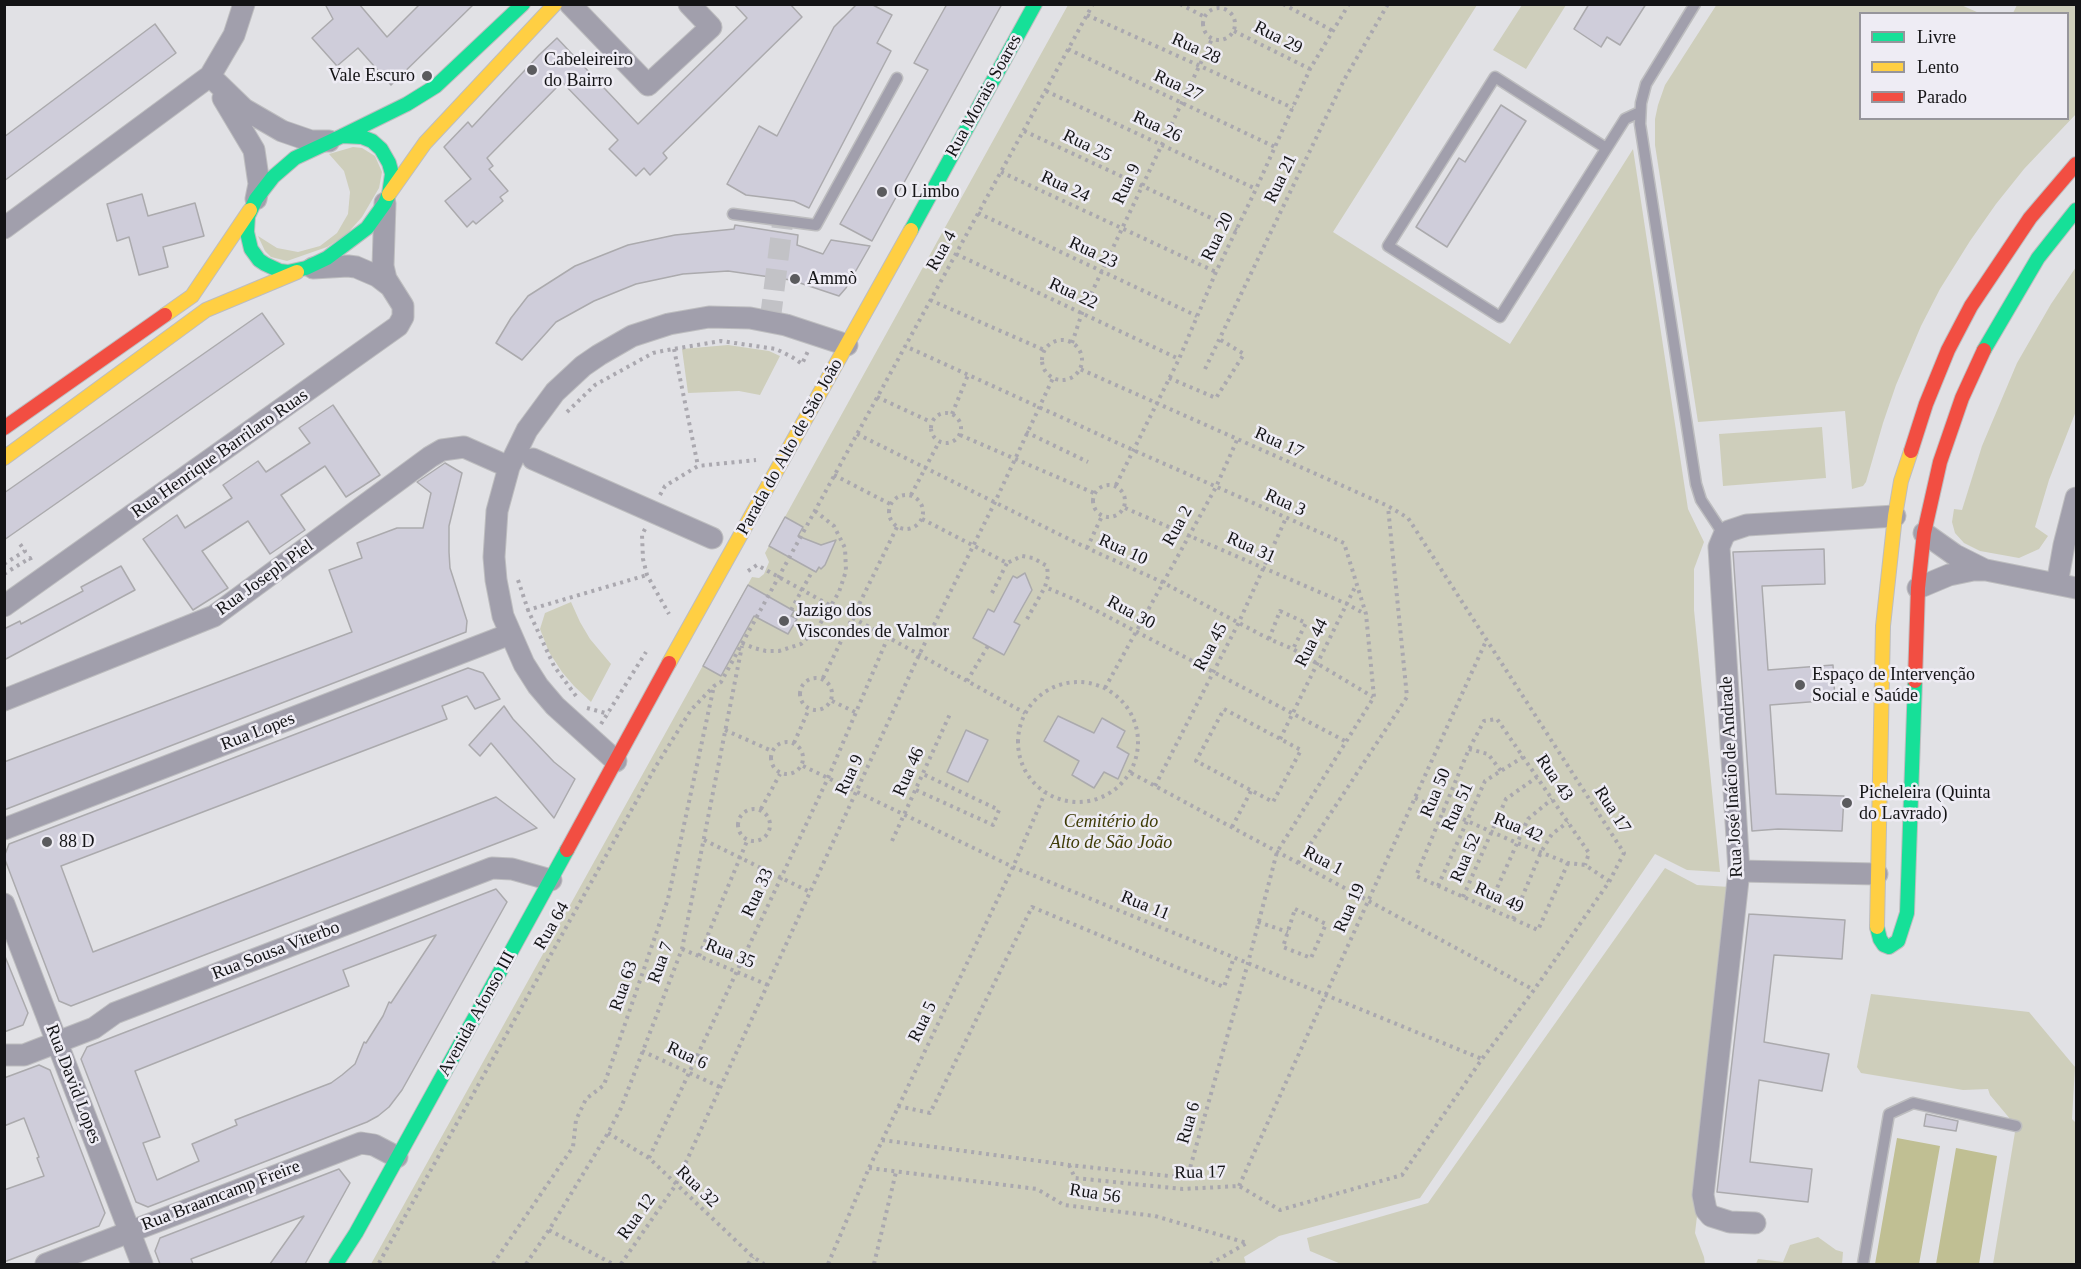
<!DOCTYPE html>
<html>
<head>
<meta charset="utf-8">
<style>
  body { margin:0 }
  #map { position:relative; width:2081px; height:1269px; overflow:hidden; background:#e1e1e5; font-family:Georgia,serif }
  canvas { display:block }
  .frame { position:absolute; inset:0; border:6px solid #131315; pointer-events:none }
  .legend { position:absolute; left:1859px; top:12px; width:210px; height:108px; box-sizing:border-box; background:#eeecf4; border:2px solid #96959b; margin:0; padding:8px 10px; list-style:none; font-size:18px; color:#131315 }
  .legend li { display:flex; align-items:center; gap:12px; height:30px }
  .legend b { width:30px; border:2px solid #96959b }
</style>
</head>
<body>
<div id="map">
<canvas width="2081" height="1269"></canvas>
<div class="frame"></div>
<ul class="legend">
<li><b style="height:8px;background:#16e098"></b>Livre</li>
<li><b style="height:8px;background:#ffcf43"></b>Lento</li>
<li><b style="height:8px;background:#f24e42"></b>Parado</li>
</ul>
</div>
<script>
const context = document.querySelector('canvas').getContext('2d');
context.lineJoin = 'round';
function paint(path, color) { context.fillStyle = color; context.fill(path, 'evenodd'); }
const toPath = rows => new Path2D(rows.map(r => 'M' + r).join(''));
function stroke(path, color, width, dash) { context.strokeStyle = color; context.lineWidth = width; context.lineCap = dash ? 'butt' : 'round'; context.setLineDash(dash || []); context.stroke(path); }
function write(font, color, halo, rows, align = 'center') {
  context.font = font + ' Georgia,serif'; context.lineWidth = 5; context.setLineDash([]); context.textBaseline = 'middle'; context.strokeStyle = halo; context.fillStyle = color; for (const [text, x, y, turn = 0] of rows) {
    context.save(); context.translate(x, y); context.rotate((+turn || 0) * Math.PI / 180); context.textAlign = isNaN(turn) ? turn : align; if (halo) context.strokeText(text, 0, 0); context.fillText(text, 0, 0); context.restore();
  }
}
paint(toPath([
  [1717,4,1959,4,1979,13,1860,14,1860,118,2068,118,2068,14,2013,13,2017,5,2076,5,2076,114,2024,169,1996,204,1970,241,1940,289,1921,326,1896,385,1883,423,1866,482,1863,486,1852,489,1845,411,1698,422,1655,145,1655,119,1658,105,1665,85],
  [1068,5,1477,5,1333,232,1510,344,1633,149,1688,509,1704,542,1694,569,1694,610,1720,872,1687,870,1655,854,1420,1198,1279,1236,1244,1257,1246,1264,371,1264,752,577,759,578,764,574,769,562,765,553],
  [1522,5,1566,5,1526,69,1493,50],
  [353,147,362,148,375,156,382,172,379,188,362,217,346,235,327,247,287,261,271,257,265,251,258,236,277,248,298,252,320,246,337,233,348,214,350,192,344,171,329,154],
  [2076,267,2076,411,2049,480,2035,527,2048,536,2039,549,2019,558,1980,551,1964,543,1955,533,1952,522,1954,509,1962,510,1982,446,2017,363,2051,304],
  [728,345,769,351,780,356,760,395,739,391,688,393,682,349],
  [1822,427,1826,478,1723,486,1719,434],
  [571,602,580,622,590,639,611,664,591,702,574,686,562,672,549,652,540,629,545,613],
  [1665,868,1697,885,1730,887,1721,1014,1695,1233,1704,1257,1705,1264,1341,1264,1310,1251,1307,1238,1428,1203],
  [1871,994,2029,1012,2075,1067,2072,1119,2076,1123,2076,1264,1993,1264,2016,1126,1990,1095,1988,1089,1963,1090,1861,1073,1857,1067],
  [1818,1237,1836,1250,1843,1252,1842,1264,1756,1264,1758,1259,1783,1262,1790,1245]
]), '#cecebb');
paint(toPath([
  [1897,1138,1940,1146,1919,1264,1875,1264],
  [1956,1148,1997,1156,1979,1264,1936,1264]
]), '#c0bf93');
const building = toPath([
  [325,4,359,4,387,37,420,4,474,4,391,85,358,48,337,66,312,38,333,19,325,4],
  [734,4,790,4,802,17,663,153,667,158,650,175,644,168,636,176,609,149,618,140,562,82,487,158,493,166,489,169,508,191,500,197,503,201,476,224,473,221,467,227,445,201,471,179,444,147,468,122,472,127,539,55,557,38,638,124,747,18,734,4],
  [857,4,871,4,892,15,877,43,891,51,809,208,794,201,746,195,727,184,759,126,777,136,834,27,857,4],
  [947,4,1002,4,872,241,840,224,928,70,914,63,947,4],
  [1589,4,1646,4,1620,45,1607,37,1601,47,1574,29,1589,4],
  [155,24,176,53,4,181,4,137,155,24],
  [1501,105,1526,121,1447,247,1416,227,1459,158,1465,162,1501,105],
  [142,194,148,216,195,203,204,236,163,247,168,267,139,275,129,237,117,241,107,204,142,194],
  [735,225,798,235,797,245,823,254,831,240,870,246,846,288,839,296,791,280,728,271,683,274,636,284,594,301,556,322,522,360,496,343,511,318,528,296,575,266,628,245,675,235,734,229,735,225],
  [262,313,284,344,4,540,4,493,262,313],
  [333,405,380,475,346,497,325,466,281,495,305,530,270,554,248,521,202,551,228,588,193,610,143,539,177,515,185,528,232,498,223,485,258,461,266,472,310,443,299,428,333,405],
  [445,463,462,473,449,526,449,552,450,568,467,621,466,632,4,810,4,762,352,632,329,570,362,558,357,543,397,528,423,528,431,493,417,482,445,463],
  [785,517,803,527,798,536,821,545,836,540,825,565,821,569,819,567,816,572,769,546,785,517],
  [1824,549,1825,584,1762,586,1768,670,1833,665,1835,700,1770,705,1776,794,1844,796,1842,831,1778,829,1752,831,1733,552,1824,549],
  [121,566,135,590,4,660,4,629,20,621,21,624,83,591,81,587,121,566],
  [1025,573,1032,590,1014,622,1020,625,1004,655,973,638,988,609,994,612,1013,576,1017,578,1025,573],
  [748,585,794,611,791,616,797,619,788,634,754,616,721,676,703,666,748,585],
  [468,668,483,673,500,699,475,709,467,696,442,706,447,719,61,866,93,952,496,797,537,828,71,1006,59,1001,4,857,9,844,468,668],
  [504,706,513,719,554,762,575,779,554,818,491,743,480,756,469,745,504,706],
  [1058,716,1094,733,1102,718,1125,731,1117,747,1129,754,1118,779,1104,772,1094,788,1072,775,1079,761,1044,741,1058,716],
  [966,730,988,740,968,782,947,772,966,730],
  [496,889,507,902,402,1090,389,1107,378,1116,367,1122,148,1207,136,1202,81,1059,87,1047,496,889],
  [436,935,391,1003,389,1002,383,1016,366,1043,364,1042,355,1064,342,1075,331,1083,235,1120,237,1125,192,1144,199,1161,157,1180,143,1143,160,1137,135,1071,349,986,343,970,436,935],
  [1749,914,1845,920,1842,959,1774,955,1764,1042,1829,1054,1822,1091,1759,1080,1750,1162,1812,1169,1808,1202,1717,1192,1749,914],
  [4,954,28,1013,23,1025,4,1032,4,954],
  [39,1065,50,1070,105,1213,99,1226,4,1262,4,1190,44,1176,37,1158,39,1157,24,1118,4,1126,4,1078,39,1065],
  [1926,1114,1958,1121,1956,1131,1924,1126,1926,1114],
  [339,1169,350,1183,305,1264,270,1264,304,1216,191,1259,193,1264,160,1264,155,1251,160,1238,339,1169]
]);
paint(building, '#cfcdda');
stroke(building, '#abaaad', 1.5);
stroke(toPath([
  [770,321,783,220]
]), '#c2c2c6', 21, [21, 10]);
const lane = toPath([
  [1695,4,1646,84,1641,103,1640,124,1696,484,1701,500,1724,535],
  [1606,148,1495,77,1388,246,1500,317,1625,119,1640,112],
  [733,214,816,225,897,78],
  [1863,1264,1889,1114,1913,1103,2016,1126]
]);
const street = toPath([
  [570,4,648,85,711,27,689,4],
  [210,76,244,109,282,131,311,141,329,141],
  [223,98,254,150,259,184,256,199],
  [4,228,210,76,234,35,244,4],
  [313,268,348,266,356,267,377,276,390,286],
  [533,459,712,538],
  [1924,533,1955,555,1985,570],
  [2057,584,2064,545,2076,498],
  [1918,588,1949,575,1973,570,1986,570,2076,588],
  [4,606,398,326,403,317,403,306,386,279,383,266,385,203],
  [4,700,214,616,430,457,442,450,464,447,509,467],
  [616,761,555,706,538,686,524,664,503,616,496,580,494,557,497,511,509,467,527,430,555,392,583,366,599,355,632,336,669,324,709,317,750,318,786,325,847,345],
  [4,829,510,634],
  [1739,871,1877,874],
  [4,904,142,1264],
  [4,1055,24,1055,94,1028,115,1013,492,868,512,869,551,880],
  [1755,1223,1730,1222,1711,1216,1706,1210,1703,1195,1739,871,1719,547,1724,535,1729,531,1747,525,1895,516],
  [46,1264,361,1143,374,1145,397,1157]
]);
const fast = toPath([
  [342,136,362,137,372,141,381,149,389,163,392,174,389,194,385,203,367,228,327,258,306,268,288,272,280,271,265,264,259,260,251,249,247,232,248,216,256,199,273,177,295,158,342,136],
  [342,136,407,104,436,86,523,4],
  [911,230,1035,4],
  [1984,350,2038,258,2076,210],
  [1877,927,1880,939,1884,945,1889,947,1898,941,1907,913,1915,681],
  [336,1264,356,1233,567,850]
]);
const slow = toPath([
  [389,194,425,143,555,4],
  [165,315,192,296,250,210],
  [4,458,206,310,297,272],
  [669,663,911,230],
  [1877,927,1883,626,1895,516,1901,481,1911,451]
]);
const jam = toPath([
  [4,428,165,315],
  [1911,451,1926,404,1948,350,1971,306,2030,218,2076,164],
  [1915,681,1918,588,1924,533,1940,462,1962,398,1984,350],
  [567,850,669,663]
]);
stroke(lane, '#bdbdbf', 13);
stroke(street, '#bdbdbf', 23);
stroke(fast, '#bdbdbf', 16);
stroke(slow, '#bdbdbf', 16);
stroke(jam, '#bdbdbf', 16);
stroke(toPath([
  [1180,4,1203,16],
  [1283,4,1333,31],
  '1203 24a16 16 0 1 1 32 0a16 16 0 1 1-32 0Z',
  [1087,15,1293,108],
  [1234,31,1310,69],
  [1068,49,1275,147],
  [1046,91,1256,189],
  [1024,131,1237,230],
  [1001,172,1216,272],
  [978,213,1197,316],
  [956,254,1179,359],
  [930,300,1044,350],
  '1042 360a20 20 0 1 1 40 0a20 20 0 1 1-40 0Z',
  [1072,343,1082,313,1212,39],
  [674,349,698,466],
  [1205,369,1344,80,1388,4],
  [1169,378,1216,398,1244,354,1219,339],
  [877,397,931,422],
  [567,412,595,385,653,353,667,350,721,341,776,349,792,357,802,364,808,351],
  '931 428a15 15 0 1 1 30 0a15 15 0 1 1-30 0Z',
  [952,414,968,375],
  [1026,432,1088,462],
  [857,434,1087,548,1162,582,1269,639,1293,649,1373,697],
  [960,435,1094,493],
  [834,475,890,504],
  '1093 501a16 16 0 1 1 32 0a16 16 0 1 1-32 0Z',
  [1116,485,1179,359,1216,272,1256,189,1310,69,1349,4],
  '889 512a17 17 0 1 1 34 0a17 17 0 1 1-34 0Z',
  [660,495,665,486,698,466,756,460],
  [911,495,939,442],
  [1125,508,1347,604,1365,614],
  [922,519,1007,563,1022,556,1033,558,1047,566,1048,576,1045,587,1076,600,1347,742],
  [645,529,642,535,643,559,647,575,669,614],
  [1087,548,1102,516],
  [4,564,25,551,20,544],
  [748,571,757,565,1025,713],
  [4,574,30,558,32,563],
  [518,580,528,610,523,611],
  [992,593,1007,563],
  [791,610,813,570],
  [1027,619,1045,587],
  [1269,639,1280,611,1306,623,1293,649],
  [742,643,754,648,766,651,779,651,801,644,817,629,839,592,846,571,845,548,834,526,815,511],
  '800 694a16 16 0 1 1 32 0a16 16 0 1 1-32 0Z',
  [823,678,897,527],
  [967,681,988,646],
  '1018 742a60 60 0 1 1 120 0a60 60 0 1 1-120 0Z',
  [1105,688,1216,487,1237,440],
  [576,696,554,666,528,610,647,575],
  [832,701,855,712],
  [587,708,609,714],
  [1224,709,1301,750,1273,802,1196,761,1224,709],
  [601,724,646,652],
  [725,730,772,751],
  [1280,739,1356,585],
  '771 758a16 16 0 1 1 32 0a16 16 0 1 1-32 0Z',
  [794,743,809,709],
  [1469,749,1488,754,1501,771],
  [803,766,1013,867,1482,1059],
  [1131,773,1534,990],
  [1155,786,1239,622,1286,518],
  [916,790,993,825,999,810,923,774],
  [1415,798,1517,843,1568,863,1585,865,1609,881],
  '738 825a16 16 0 1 1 32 0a16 16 0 1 1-32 0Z',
  [761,809,780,774],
  [1232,827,1251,791],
  [704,840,810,892],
  [892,841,950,714],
  [1298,863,1407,697,1388,507],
  [1568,863,1538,930,1416,876,1469,749,1484,721,1497,719,1589,853,1585,865],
  [1438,886,1485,781,1523,757],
  [1463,897,1506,799,1537,777],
  [1488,908,1528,819,1552,799],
  [1295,909,1326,924,1311,958,1283,947,1295,909],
  [1513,919,1541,852,1552,834,1568,822],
  [1258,922,1288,932],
  [682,949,768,985],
  [699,956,747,841],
  [642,1051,720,1087],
  [898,1106,930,1113,1032,907,1224,987,1234,957],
  [608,1133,649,1158,753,1257,764,1264],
  [882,1140,1069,1165,1178,1177,1186,1174,1190,1168,1248,963,1277,852,1374,697,1366,614,1344,543,1133,450,905,346],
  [649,1158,828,778,888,637],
  [1069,1165,1075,1178,1183,1189,1239,1186,1280,1210,1402,1175,1482,1059,1534,990,1609,882,1624,853,1408,518,1388,506,1080,369],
  [869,1168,1037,1189,1064,1205,1155,1216,1247,1243,1210,1264],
  [1239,1186,1486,641],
  [549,1230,613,1264],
  [379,1263,656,766,691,710,714,686,721,682,1093,4],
  [493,1264,573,1147,576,1120,586,1099,604,1085,668,899,714,686],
  [526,1264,549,1230,608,1133,621,1108,682,949,742,646],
  [621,1264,675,1186,919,655,995,502,1053,378],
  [748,1264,753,1257],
  [828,1264,869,1168,1013,867,1045,793],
  [874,1264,896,1172]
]), '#aaa8af', 4, [3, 4.5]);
stroke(lane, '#a19fac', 10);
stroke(street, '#a19fac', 21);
stroke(fast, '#16e098', 14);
stroke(slow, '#ffcf43', 14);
stroke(jam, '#f24e42', 14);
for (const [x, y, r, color] of [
  [532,70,6,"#5b5b5e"],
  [427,76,6,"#5b5b5e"],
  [882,192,6,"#5b5b5e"],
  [795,279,6,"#5b5b5e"],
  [784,621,6,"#5b5b5e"],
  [1800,685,6,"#5b5b5e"],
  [1847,803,6,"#5b5b5e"],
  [47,842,6,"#5b5b5e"]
]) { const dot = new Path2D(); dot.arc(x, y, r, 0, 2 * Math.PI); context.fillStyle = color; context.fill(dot); stroke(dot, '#eeecf4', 2); }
write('18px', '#131315', '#eeecf4', [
  ["Rua 29",1278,38,27],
  ["Rua 28",1196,49,24],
  ["Rua 27",1178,86,25],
  ["Rua Morais Soares",984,96,-61],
  ["Rua 26",1157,127,25],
  ["Rua 25",1087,146,26],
  ["Rua 21",1281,179,-64],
  ["Rua 9",1127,184,-65],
  ["Rua 24",1065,187,25],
  ["Rua 20",1218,237,-64],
  ["Rua 4",942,251,-61],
  ["Rua 23",1093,253,25],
  ["Rua 22",1073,294,25],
  ["Rua 17",1279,443,24],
  ["Parada do Alto de São João",790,447,-61],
  ["Rua Henrique Barrilaro Ruas",220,454,-35],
  ["Rua 3",1285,503,24],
  ["Rua 2",1178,526,-61],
  ["Rua 31",1251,548,24],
  ["Rua 10",1123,550,24],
  ["Rua Joseph Piel",265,578,-36],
  ["Rua 30",1131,613,28],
  ["Rua 44",1312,643,-63],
  ["Rua 45",1211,647,-62],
  ["Rua Lopes",258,732,-21],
  ["Rua 46",909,772,-66],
  ["Rua 9",850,775,-65],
  ["Rua José Inácio de Andrade",1732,777,-93],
  ["Rua 43",1554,778,56],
  ["Rua 50",1436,793,-67],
  ["Rua 51",1458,807,-65],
  ["Rua 17",1612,810,57],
  ["Rua 42",1518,828,22],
  ["Rua 52",1466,858,-67],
  ["Rua 1",1323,861,28],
  ["Rua 33",758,893,-65],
  ["Rua 49",1499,898,24],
  ["Rua 11",1145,906,22],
  ["Rua 19",1350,908,-66],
  ["Rua 64",552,926,-60],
  ["Rua Sousa Viterbo",276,951,-21],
  ["Rua 35",730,954,22],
  ["Rua 7",661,963,-70],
  ["Rua 63",624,986,-71],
  ["Avenida Afonso III",477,1014,-61],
  ["Rua 5",923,1022,-64],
  ["Rua 6",687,1056,25],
  ["Rua David Lopes",73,1084,69],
  ["Rua 6",1189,1123,-74],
  ["Rua 17",1200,1173,-1],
  ["Rua 32",697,1187,44],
  ["Rua 56",1095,1194,9],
  ["Rua Braamcamp Freire",221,1196,-21],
  ["Rua 12",637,1217,-55]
]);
write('18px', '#131315', '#eeecf4', [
  ["Cabeleireiro",544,60],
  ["do Bairro",544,81],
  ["Vale Escuro",415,76,"right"],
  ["O Limbo",894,192],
  ["Ammò",807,279],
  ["Jazigo dos",796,611],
  ["Viscondes de Valmor",796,632],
  ["Espaço de Intervenção",1812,675],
  ["Social e Saúde",1812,696],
  ["Picheleira (Quinta",1859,793],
  ["do Lavrado)",1859,814],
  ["88 D",59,842]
], 'left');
write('italic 18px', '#3f3c07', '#eeecf4', [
  ["Cemitério do",1111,822],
  ["Alto de São João",1111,843]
]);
</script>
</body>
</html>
